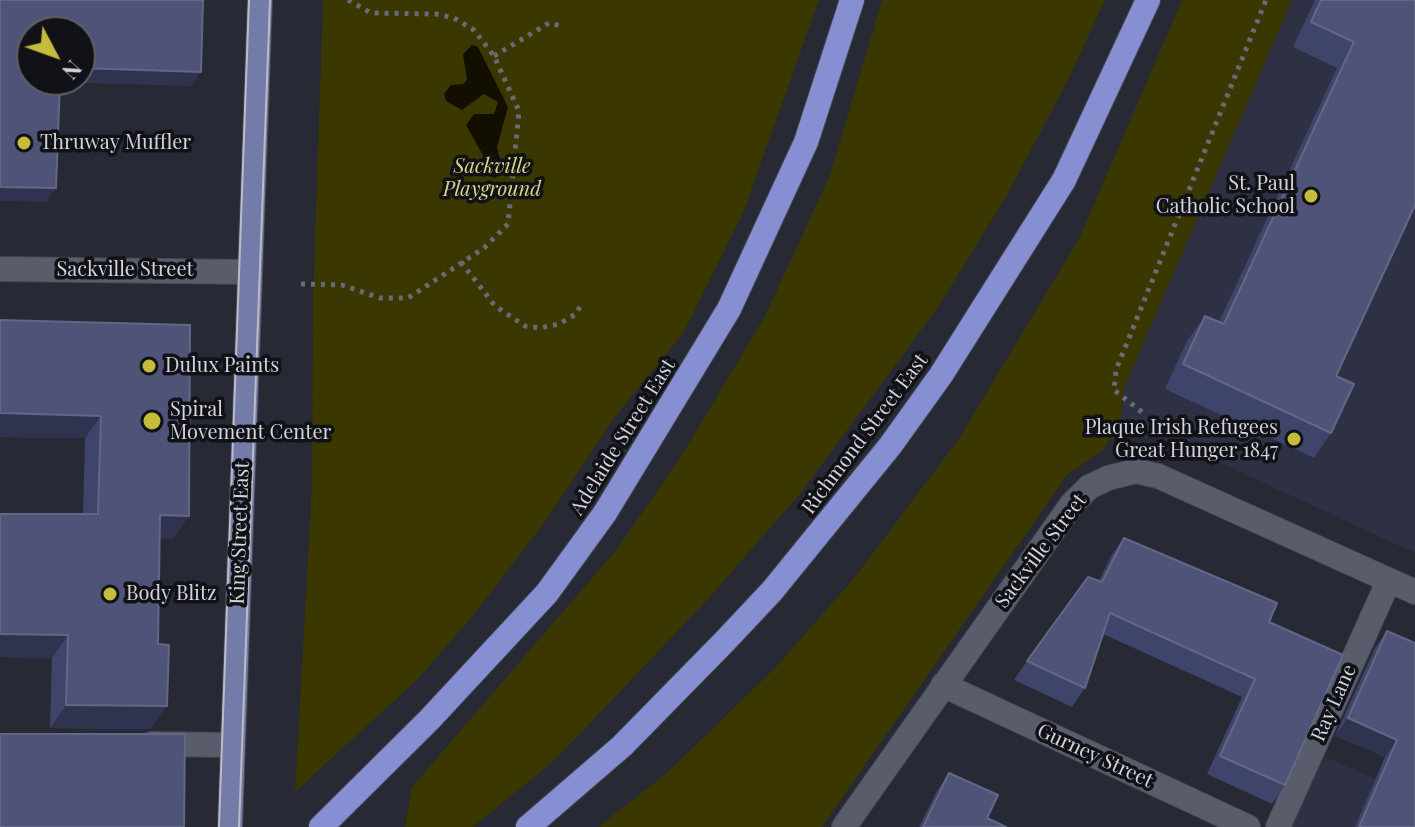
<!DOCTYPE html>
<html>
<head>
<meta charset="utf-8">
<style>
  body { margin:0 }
  #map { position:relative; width:1415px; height:827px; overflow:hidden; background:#272935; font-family:"Playfair Display",serif }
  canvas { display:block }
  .north { position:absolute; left:16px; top:16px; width:80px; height:80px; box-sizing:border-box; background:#111217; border:2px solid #5e5f65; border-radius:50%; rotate:131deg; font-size:22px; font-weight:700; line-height:32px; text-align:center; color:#d2d3db }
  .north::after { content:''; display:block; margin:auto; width:28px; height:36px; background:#c6bc3c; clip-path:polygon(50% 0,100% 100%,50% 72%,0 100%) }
</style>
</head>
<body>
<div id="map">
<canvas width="1415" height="827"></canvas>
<div class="north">N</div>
</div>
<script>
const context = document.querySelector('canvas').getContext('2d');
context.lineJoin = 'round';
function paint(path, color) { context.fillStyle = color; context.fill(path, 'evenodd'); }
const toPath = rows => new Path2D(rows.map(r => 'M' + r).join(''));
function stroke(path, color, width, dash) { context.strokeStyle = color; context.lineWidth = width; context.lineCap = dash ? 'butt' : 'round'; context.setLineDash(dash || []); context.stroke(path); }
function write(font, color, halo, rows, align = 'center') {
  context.font = font + ' "Playfair Display",serif'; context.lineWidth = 7; context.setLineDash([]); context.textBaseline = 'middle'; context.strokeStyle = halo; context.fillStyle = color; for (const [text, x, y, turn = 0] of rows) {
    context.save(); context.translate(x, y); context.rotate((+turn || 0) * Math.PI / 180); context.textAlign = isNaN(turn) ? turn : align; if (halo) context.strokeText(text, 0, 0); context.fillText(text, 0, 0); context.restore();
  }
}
paint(toPath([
  [1292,0,1404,0,1415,5,1415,553,1197,452,1160,438,1119,437,1124,388],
  [1321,755,1415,796,1415,827,1289,827]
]), '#2e3143');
paint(toPath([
  [323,0,819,0,743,213,684,332,615,417,544,523,472,617,417,680,295,792,312,484,313,297],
  [882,0,1105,0,1068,80,1006,197,937,309,799,495,708,599,556,759,473,827,405,827,412,787,617,549,680,458,766,314,830,175],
  [1182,0,1292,0,1124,388,1119,437,1109,440,1103,450,1067,475,822,827,598,827,668,772,776,667,855,577,958,440,1079,239]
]), '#3b3700');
paint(toPath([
  [472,45,478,47,508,107,497,147,502,169,495,178,485,174,484,157,466,125,474,114,494,114,498,102,484,94,462,110,446,101,444,94,451,85,463,84,467,80,463,54]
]), '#120f00');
const minor = toPath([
  [0,269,250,272],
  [943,685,1248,827],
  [152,744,233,745],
  [844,827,1072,504,1089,487,1108,478,1136,471,1158,476,1415,592],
  [1278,827,1389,580]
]);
const major = toPath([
  [230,827,260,0]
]);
const highway = toPath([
  [321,827,429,720,547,593,605,513,729,309,806,142,852,0],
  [528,827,622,746,725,641,772,591,890,446,941,375,1064,180,1148,0]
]);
stroke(minor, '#464751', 26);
stroke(major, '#464751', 26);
stroke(highway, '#464751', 26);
stroke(toPath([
  [494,56,549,23,561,26],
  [461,262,495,306,525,326,540,328,559,324,576,314,582,303],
  [301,284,342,285,380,298,408,298,484,248,508,224,519,111,494,56,474,30,454,18,436,14,371,13,348,0],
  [1142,412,1114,390,1116,370,1266,0]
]), '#686a74', 5, [4, 6]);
stroke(minor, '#595c6a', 24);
stroke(major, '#737ba8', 24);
stroke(highway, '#858fd1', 24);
stroke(toPath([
  [219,827,249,0],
  [239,827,270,0]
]), '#babbc3', 2);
paint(toPath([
  [1315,0,1415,0,1336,376,1331,433,1314,458,1165,389,1187,341,1205,316,1219,322,1337,68,1293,47],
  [190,325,173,539,160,538,151,729,50,728,52,658,0,657,0,514,83,514,85,438,0,437],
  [1124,538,1269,622,1285,785,1272,804,1207,774,1242,697,1103,634,1085,688,1072,707,1014,680,1027,661,1099,581,1111,556],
  [1387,631,1415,827,1355,827,1385,757,1335,736,1375,648],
  [949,773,987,818,1006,827,919,827,937,791]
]), '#3f446a');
paint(toPath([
  [80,68,201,72,191,86,51,82,52,80,80,80],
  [0,187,56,188,47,202,0,201],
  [0,413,101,416,85,438,0,437],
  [160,515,189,516,173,539,144,538],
  [0,634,68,635,52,658,0,657],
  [66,705,167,706,151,729,50,728],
  [1348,718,1397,740,1385,757,1335,736]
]), '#2f3350');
const building = toPath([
  [0,0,203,0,201,72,80,68,80,32,32,32,32,80,60,80,56,188,0,187,0,0],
  [1321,0,1415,0,1415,205,1336,376,1354,384,1331,433,1183,364,1205,316,1224,324,1354,42,1311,22,1321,0],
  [0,320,190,325,189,516,160,515,158,644,169,645,167,706,66,705,68,635,0,634,0,514,98,514,101,416,0,413,0,320],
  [1124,538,1277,603,1269,622,1343,655,1285,785,1220,756,1255,679,1110,613,1085,688,1027,661,1088,577,1102,582,1124,538],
  [1387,631,1415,643,1415,827,1359,827,1397,740,1348,718,1387,631],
  [0,734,185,734,184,827,0,827,0,734],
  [949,773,998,795,987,818,1006,827,923,827,949,773]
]);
paint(building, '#4f5377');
stroke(building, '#636786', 2);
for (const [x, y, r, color] of [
  [24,143,8,"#c6bc3c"],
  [1311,196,8,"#c6bc3c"],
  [149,366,8,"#c6bc3c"],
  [152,421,10,"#c6bc3c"],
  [1294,439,8,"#c6bc3c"],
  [110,594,8,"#c6bc3c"]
]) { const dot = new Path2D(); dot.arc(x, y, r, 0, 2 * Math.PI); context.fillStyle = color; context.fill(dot); stroke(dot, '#111217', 3); }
write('20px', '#d2d3db', '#111217', [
  ["Thruway Muffler",40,143],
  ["St. Paul",1295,184,"right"],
  ["Catholic School",1295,207,"right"],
  ["Dulux Paints",165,366],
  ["Spiral",170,410],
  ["Movement Center",170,433],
  ["Plaque Irish Refugees",1278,428,"right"],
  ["Great Hunger 1847",1278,451,"right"],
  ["Body Blitz",126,594]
], 'left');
write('italic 20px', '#dcd687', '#111217', [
  ["Sackville",492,167],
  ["Playground",492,190]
]);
write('20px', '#d2d3db', '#111217', [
  ["Sackville Street",125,270],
  ["Richmond Street East",865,434,-53],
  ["Adelaide Street East",623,437,-58],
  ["King Street East",240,533,-88],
  ["Sackville Street",1041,551,-53],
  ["Ray Lane",1334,703,-66],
  ["Gurney Street",1095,756,25]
]);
</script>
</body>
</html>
